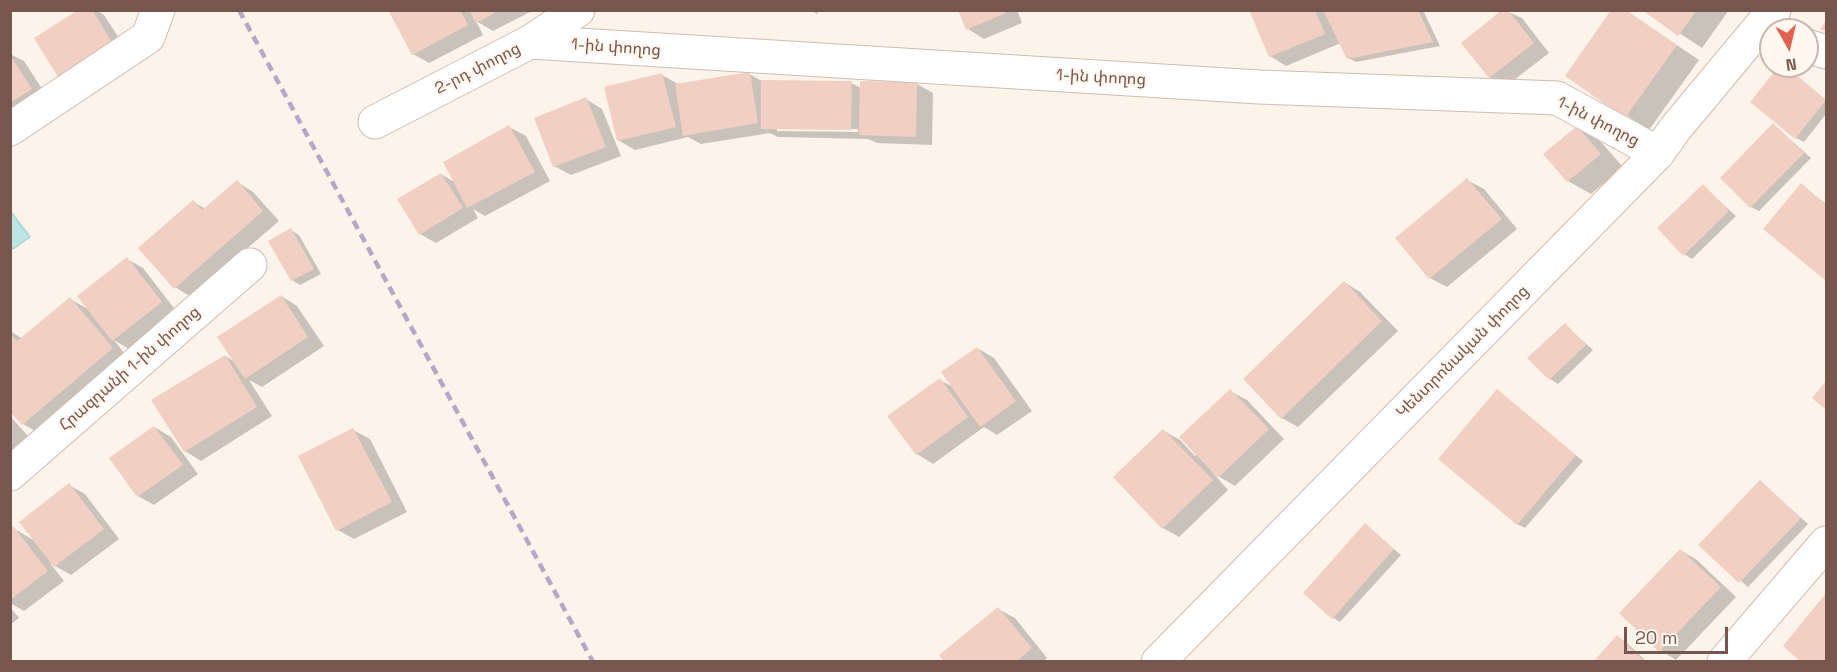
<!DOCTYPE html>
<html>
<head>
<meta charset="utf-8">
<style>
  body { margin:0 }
  #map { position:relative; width:1837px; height:672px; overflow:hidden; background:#fcf3ea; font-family:"Space Grotesk",sans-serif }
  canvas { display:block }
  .frame { position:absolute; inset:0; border:12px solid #77574d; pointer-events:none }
  .north { position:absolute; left:1759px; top:18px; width:60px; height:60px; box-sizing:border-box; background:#fff7f0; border:2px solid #c9b7af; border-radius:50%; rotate:172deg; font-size:16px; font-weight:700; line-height:24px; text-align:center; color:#77574d }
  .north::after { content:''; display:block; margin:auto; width:21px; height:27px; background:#e26252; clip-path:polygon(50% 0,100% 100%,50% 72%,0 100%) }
  .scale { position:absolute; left:1624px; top:627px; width:104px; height:27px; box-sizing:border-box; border:3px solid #77574d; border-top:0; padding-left:8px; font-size:18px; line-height:21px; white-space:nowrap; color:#77574d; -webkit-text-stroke:4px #fff7f0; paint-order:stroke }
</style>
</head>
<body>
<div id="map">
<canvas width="1837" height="672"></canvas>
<div class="frame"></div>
<div class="north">N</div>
<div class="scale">20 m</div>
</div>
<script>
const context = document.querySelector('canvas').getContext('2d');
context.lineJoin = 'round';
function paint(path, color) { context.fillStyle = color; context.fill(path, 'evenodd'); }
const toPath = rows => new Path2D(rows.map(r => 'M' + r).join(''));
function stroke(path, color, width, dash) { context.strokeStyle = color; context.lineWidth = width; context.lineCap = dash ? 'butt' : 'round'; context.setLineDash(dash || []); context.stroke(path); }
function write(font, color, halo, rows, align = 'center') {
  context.font = font + ' "Space Grotesk","Noto Sans Armenian",sans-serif'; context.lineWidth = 4.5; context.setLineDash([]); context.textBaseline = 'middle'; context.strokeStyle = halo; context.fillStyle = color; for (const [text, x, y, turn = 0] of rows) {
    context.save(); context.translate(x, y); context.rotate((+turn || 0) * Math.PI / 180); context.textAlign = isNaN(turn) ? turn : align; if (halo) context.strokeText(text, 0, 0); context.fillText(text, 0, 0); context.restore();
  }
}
const water = toPath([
  [11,212,30,237,13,249,11,245,11,212]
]);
paint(water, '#bee5e6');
stroke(water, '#a4d5d8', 1.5);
paint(toPath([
  [80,10,96,10,104,15,128,52,76,85,60,76],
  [389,10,534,10,493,31,476,21,483,35,429,63,413,54],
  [810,10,820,10,817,14],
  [960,10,1017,10,1022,23,984,39,968,29],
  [1254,10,1423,10,1440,46,1356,62,1348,58,1341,43,1286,66,1270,56],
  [1504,10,1522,18,1549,53,1506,86,1490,77],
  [1625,10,1699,60,1649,130,1567,76],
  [1644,10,1729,10,1702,48],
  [10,54,24,61,48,98,10,122],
  [1781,66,1790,70,1826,100,1826,114,1804,142,1796,138],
  [749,74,762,81,851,83,861,88,917,84,933,93,932,145,877,143,868,139,778,137,770,133,701,144,688,137,635,150,618,140,662,75,678,84],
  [777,128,858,129,858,132,777,131],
  [586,99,602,109,621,156,571,175,554,166],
  [1774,125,1811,158,1759,211,1751,207],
  [509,127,526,136,550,181,485,216,473,209,478,218,436,243,420,234,441,174,456,183],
  [1577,128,1600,141,1623,167,1591,194,1568,181,1545,155],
  [1467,180,1484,189,1517,229,1447,287,1430,278],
  [237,182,253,192,279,221,191,297,175,287,193,202,206,209],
  [1801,185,1826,204,1826,279,1765,229],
  [1703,186,1736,216,1692,259,1684,254],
  [291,230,299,235,321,274,300,285,292,280],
  [127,259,143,268,177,312,129,349,114,340,128,358,39,433,23,424,10,410,10,331,21,338,70,299,90,310],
  [1344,282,1360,292,1398,331,1298,427,1282,418,1245,379],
  [281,296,297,306,324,346,262,387,249,380,272,416,201,461,185,451,225,356,237,363],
  [1565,325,1593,350,1558,384,1550,379],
  [977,348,994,358,1032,411,997,435,984,427,933,464,917,454,940,380,955,388],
  [1230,391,1247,400,1284,439,1235,486,1213,473,1228,490,1179,537,1163,528,1164,431,1180,440,1195,456],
  [1498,391,1583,461,1525,528,1517,524],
  [10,416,28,436,10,452],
  [154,427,171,437,198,474,154,505,138,496],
  [353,430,370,439,407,512,354,539,338,530],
  [1760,482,1808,524,1748,587,1700,545],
  [69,485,85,494,119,539,71,575,50,563,64,581,24,611,10,603,10,530,13,528,35,541],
  [1365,525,1401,555,1340,622,1332,617],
  [1680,550,1697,560,1736,597,1676,660,1660,650],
  [1826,595,1826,662,1803,662,1785,646],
  [10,607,19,618,10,625],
  [998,609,1015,618,1047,658,1043,662,946,662],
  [1618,637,1626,642,1647,662,1595,662]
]), '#0003');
paint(toPath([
  [78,10,92,10,112,42,58,77,34,38],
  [388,10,460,10,468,25,412,55],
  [469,10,500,10,476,23],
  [958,10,1005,10,1006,13,966,30],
  [1249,10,1315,10,1325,34,1269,57],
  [1323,10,1418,10,1433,42,1347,59],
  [1502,10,1508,10,1534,43,1489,78,1461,43],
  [1611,10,1626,10,1677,45,1625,118,1565,76],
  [1642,10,1697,10,1678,36],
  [1826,20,1826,31,1820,30],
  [10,55,32,89,10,103],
  [1779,66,1785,66,1826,100,1795,139,1750,102],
  [750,72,758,123,683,136,675,84],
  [662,73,676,127,617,141,604,87],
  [761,80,852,81,851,130,761,129],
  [860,81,917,82,916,137,859,135],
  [586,97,606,147,553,167,534,118],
  [1773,123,1804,153,1750,208,1720,178],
  [509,125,535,172,467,208,443,162],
  [1577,126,1601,154,1567,182,1543,154],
  [441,173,463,208,419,235,397,199],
  [1467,178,1502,219,1429,279,1395,238],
  [237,180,263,211,174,289,138,248,193,200,202,210],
  [1801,183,1826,205,1826,281,1763,229],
  [1703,184,1729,211,1683,256,1657,228],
  [291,228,314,269,291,281,268,241],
  [127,257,162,302,112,341,77,296],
  [1344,281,1382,321,1281,419,1243,379],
  [281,295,308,337,245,379,217,337],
  [70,297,113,348,22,425,10,412,10,333,17,341],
  [1565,323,1586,345,1549,380,1527,358],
  [977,347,1016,401,980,427,941,372],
  [225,355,257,407,184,452,151,400],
  [940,378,968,417,916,455,887,416],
  [1826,381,1826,410,1812,398],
  [1230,389,1269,429,1218,478,1179,437],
  [1497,389,1576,455,1517,525,1438,459],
  [154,426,183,465,137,497,109,458],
  [353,428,392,502,336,531,298,456],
  [1163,429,1213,480,1162,529,1113,477],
  [1760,480,1801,518,1739,583,1698,545],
  [69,483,104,529,54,567,19,522],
  [1365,523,1394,549,1332,619,1303,593],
  [13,526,48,571,10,600,10,528],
  [1680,549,1721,587,1659,652,1619,613],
  [1826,593,1826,662,1801,662,1783,646],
  [998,607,1032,648,1016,662,944,662,939,655],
  [1617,635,1645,662,1593,662]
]), '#f1cfc2');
const street = toPath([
  [530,42,1259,87,1557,98,1658,153],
  [1807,46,1826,52],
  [375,122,530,42,578,10],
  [10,129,148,37,158,10],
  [10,474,250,265],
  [1724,662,1826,543]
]);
const secondary = toPath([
  [1158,662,1658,153,1675,129,1774,10]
]);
stroke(street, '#d1bcb1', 35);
stroke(secondary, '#d4bbaf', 35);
stroke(street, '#fff', 33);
stroke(secondary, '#fff', 33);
stroke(toPath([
  [239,10,593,662]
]), '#b4a7c7', 4.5, [9, 6]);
write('16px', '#77574d', '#fff7f0', [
  ["1-ին փողոց",616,48,4],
  ["2-րդ փողոց",478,69,-27],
  ["1-ին փողոց",1101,78,3],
  ["1-ին փողոց",1598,122,27],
  ["Կենտրոնական փողոց",1463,352,-45],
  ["Հրազդանի 1-ին փողոց",130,369,-41]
]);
</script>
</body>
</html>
